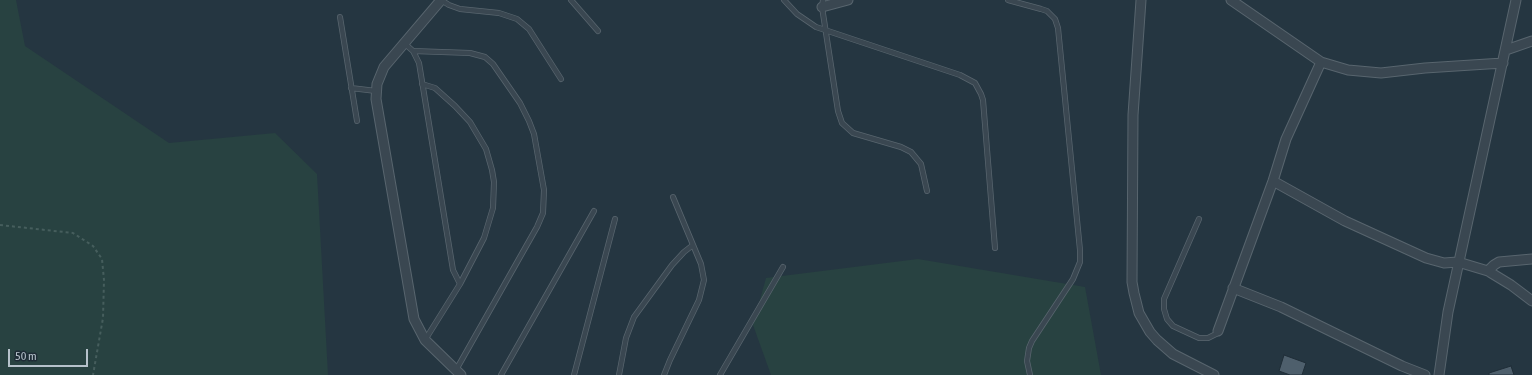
<!DOCTYPE html>
<html>
<head>
<meta charset="utf-8">
<style>
  body { margin:0 }
  #map { position:relative; width:1532px; height:375px; overflow:hidden; background:#253641; font-family:"Asap Condensed",sans-serif }
  canvas { display:block }
  .scale { position:absolute; left:8px; top:349px; width:80px; height:18px; box-sizing:border-box; border:2px solid #b6c2cb; border-top:0; padding-left:5px; font-size:12px; line-height:14px; white-space:nowrap; color:#b6c2cb; -webkit-text-stroke:3px #1e2c36; paint-order:stroke }
</style>
</head>
<body>
<div id="map">
<canvas width="1532" height="375"></canvas>
<div class="scale">50 m</div>
</div>
<script>
const context = document.querySelector('canvas').getContext('2d');
context.lineJoin = 'round';
function paint(path, color) { context.fillStyle = color; context.fill(path, 'evenodd'); }
const toPath = rows => new Path2D(rows.map(r => 'M' + r).join(''));
function stroke(path, color, width, dash) { context.strokeStyle = color; context.lineWidth = width; context.lineCap = dash ? 'butt' : 'round'; context.setLineDash(dash || []); context.stroke(path); }
paint(toPath([
  [0,0,16,0,25,46,169,143,275,133,317,174,328,375,0,375],
  [918,259,1085,287,1101,375,771,375,753,325,766,278]
]), '#284241');
const building = toPath([
  [1284,355,1306,363,1302,375,1290,375,1279,371,1284,355],
  [1511,366,1514,375,1489,375,1489,373,1511,366]
]);
paint(building, '#4e5f6c');
stroke(building, '#202e38', 1);
const lane = toPath([
  [441,0,449,5,460,9,499,13,517,19,529,29,561,79],
  [571,0,598,31],
  [784,0,797,14,816,27,960,75,975,83,981,94,983,100,995,248],
  [823,0,822,7,838,111,842,123,853,133,901,147,911,152,921,164,927,191],
  [1008,0,1041,9,1047,11,1055,19,1058,28,1080,250,1080,262,1073,279,1032,341,1029,348,1027,361,1030,375],
  [340,17,357,121],
  [404,43,413,51,419,63,453,270,460,284],
  [413,51,470,53,485,57,493,64,520,103,529,121,534,134,544,190,543,213,537,227,456,370],
  [422,84,435,88,455,106,470,122,486,149,492,170,494,182,493,208,484,238,460,284,425,340],
  [351,88,376,91],
  [1199,219,1164,299,1164,309,1167,319,1173,326,1199,338,1208,338,1216,334,1218,331],
  [501,375,594,211],
  [574,375,615,219],
  [619,375,626,338,634,317,672,265,684,252,693,245],
  [664,375,670,360,699,300,704,280,701,264,673,197],
  [720,375,783,267]
]);
const street = toPath([
  [441,0,384,67,377,84,376,99,414,319,425,340,461,375],
  [1141,0,1133,115,1132,282,1134,293,1139,313,1150,332,1157,340,1173,354,1214,375],
  [1231,0,1321,62,1348,70,1381,73,1425,68,1503,63],
  [822,7,848,0],
  [1506,50,1532,41],
  [1273,181,1345,221,1426,258,1444,263,1458,262,1488,271,1511,285,1532,301],
  [1488,271,1494,265,1499,262,1532,259],
  [1233,288,1281,307,1402,366,1425,375],
  [1218,331,1273,181,1286,139,1321,62],
  [1439,375,1448,312,1516,0]
]);
stroke(lane, '#58656e', 6);
stroke(street, '#58656e', 11);
stroke(toPath([
  [0,225,73,233,93,246,102,259,104,280,103,318,93,375]
]), '#465e5d', 2, [3, 3]);
stroke(lane, '#3a4751', 4.5);
stroke(street, '#3a4751', 9);
</script>
</body>
</html>
